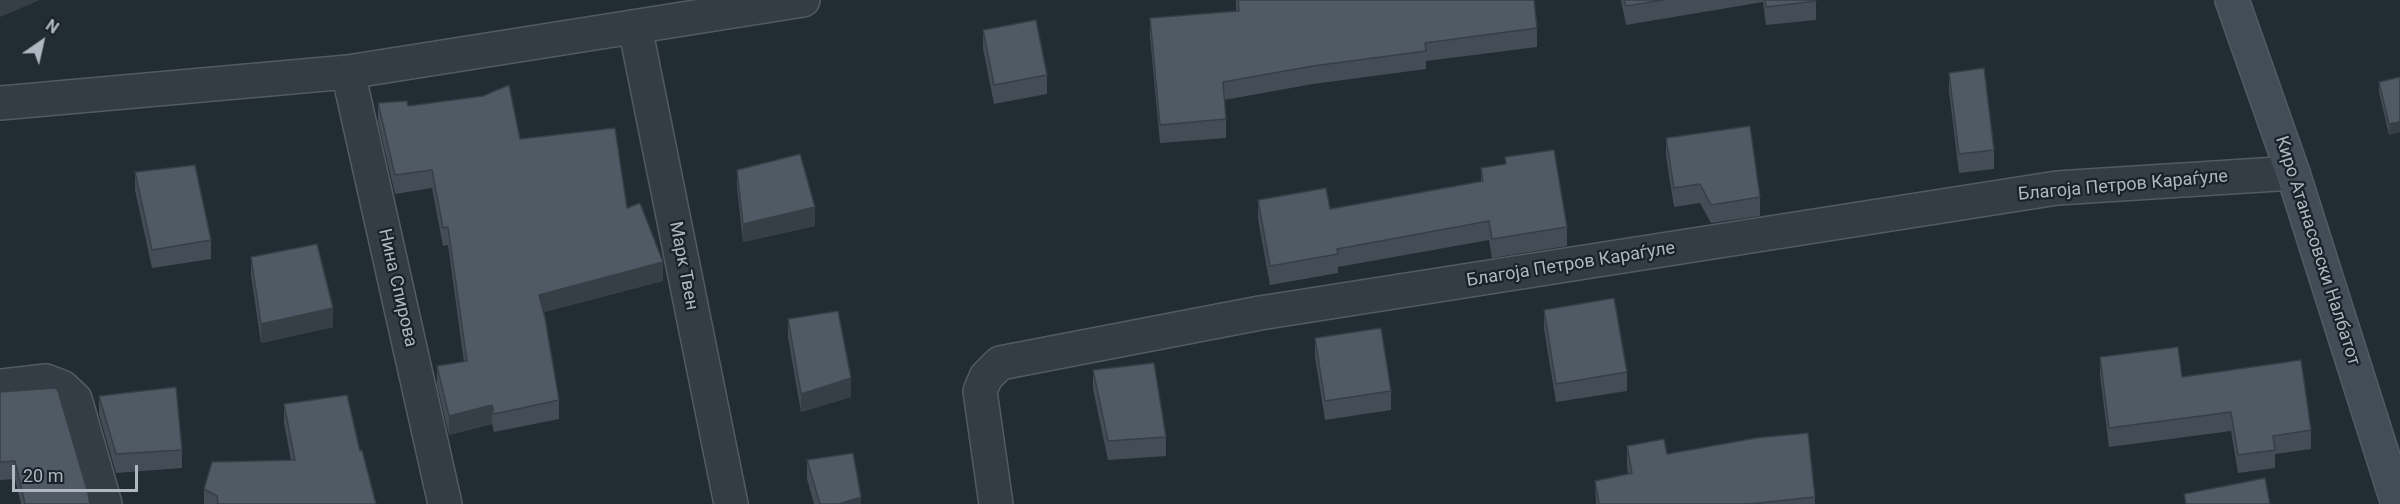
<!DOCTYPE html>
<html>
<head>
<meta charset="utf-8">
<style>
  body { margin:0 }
  #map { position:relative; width:2400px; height:504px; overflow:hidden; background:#222c33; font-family:Roboto,sans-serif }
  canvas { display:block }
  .north { position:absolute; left:12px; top:12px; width:60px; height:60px; -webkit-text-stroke:4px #1a2229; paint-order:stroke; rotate:34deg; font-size:16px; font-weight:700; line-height:24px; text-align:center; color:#afb8c1 }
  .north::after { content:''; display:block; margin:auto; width:21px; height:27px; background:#afb8c1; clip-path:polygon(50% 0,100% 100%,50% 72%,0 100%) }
  .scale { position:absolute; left:12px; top:465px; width:126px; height:27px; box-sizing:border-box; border:3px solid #afb8c1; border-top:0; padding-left:8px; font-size:18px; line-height:21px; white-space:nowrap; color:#afb8c1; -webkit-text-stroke:4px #1a2229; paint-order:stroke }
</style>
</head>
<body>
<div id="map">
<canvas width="2400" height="504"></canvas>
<div class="north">N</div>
<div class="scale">20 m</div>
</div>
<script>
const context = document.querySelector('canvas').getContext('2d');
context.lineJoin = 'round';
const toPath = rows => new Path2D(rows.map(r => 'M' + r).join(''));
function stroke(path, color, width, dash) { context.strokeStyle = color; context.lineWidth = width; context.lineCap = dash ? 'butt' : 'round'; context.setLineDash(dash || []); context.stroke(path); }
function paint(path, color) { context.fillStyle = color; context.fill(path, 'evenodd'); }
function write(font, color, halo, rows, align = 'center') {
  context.font = font + ' Roboto,sans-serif'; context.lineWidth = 4.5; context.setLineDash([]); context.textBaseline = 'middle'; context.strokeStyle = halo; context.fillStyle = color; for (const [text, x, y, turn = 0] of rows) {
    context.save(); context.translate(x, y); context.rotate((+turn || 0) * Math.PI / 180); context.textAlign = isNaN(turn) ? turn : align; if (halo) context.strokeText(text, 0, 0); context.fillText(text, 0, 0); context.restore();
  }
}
const street = toPath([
  [635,27,731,504],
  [348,72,445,504],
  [0,103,348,72,803,0],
  [0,386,46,381,62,387,75,399,105,504],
  [996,504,980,391,986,377,1000,363,1260,313,2057,188,2293,173]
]);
const secondary = toPath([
  [2232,0,2293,173,2398,504]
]);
stroke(street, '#525b62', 36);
stroke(secondary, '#525b62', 36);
stroke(street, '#353d44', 33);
stroke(secondary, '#434d57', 33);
paint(toPath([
  [1236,0,1534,0,1537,28,1537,47,1426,61,1426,69,1313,84,1224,100,1226,119,1226,138,1160,143,1150,37,1150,18,1236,11],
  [1621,0,1816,0,1816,20,1766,25,1763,2,1626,25],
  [983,30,1047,75,1047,94,994,104,983,48],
  [1949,73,1994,150,1994,169,1959,173,1949,91],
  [2400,77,2400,132,2389,135,2379,92,2379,82],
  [378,103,408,106,520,139,627,208,663,281,544,312,559,400,559,419,494,432,492,424,449,435,437,384,437,366,464,362,448,245,443,246,432,188,395,194,378,121],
  [1666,138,1760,197,1760,216,1711,223,1700,203,1674,207,1666,156],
  [1505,157,1567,227,1567,246,1492,258,1489,240,1338,267,1338,273,1270,285,1258,219,1258,200,1330,209,1481,182,1481,168,1505,164],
  [737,170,815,226,743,242,737,188],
  [135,172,211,240,211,259,152,268,135,190],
  [251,257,333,327,261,343,251,275],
  [1544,310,1627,372,1627,391,1556,402,1544,329],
  [788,319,851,397,801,412,788,337],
  [1315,338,1391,391,1391,410,1325,420,1315,357],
  [2100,357,2182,377,2311,430,2311,449,2275,454,2275,468,2238,473,2231,431,2109,447,2100,375],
  [1093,370,1166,437,1166,456,1108,460,1093,389],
  [0,392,90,504,21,504,15,479,0,480],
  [99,396,182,450,182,468,116,473,99,414],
  [284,404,360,451,376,504,204,504,204,489,291,460,284,423],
  [1627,446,1667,454,1815,497,1815,504,1596,504,1595,481,1628,474,1627,465],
  [807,460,861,504,814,504,807,479]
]), '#444d56');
paint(toPath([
  [0,0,40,0,0,17],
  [2400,122,2400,132,2389,135,2389,124],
  [815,207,815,226,743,242,743,224],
  [663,262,663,281,539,313,539,295],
  [333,308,333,327,261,343,261,324],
  [851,378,851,397,801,412,801,394],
  [492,405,492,424,449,435,449,416],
  [861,497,861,504,839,504]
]), '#373f46');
const building = toPath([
  [1238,0,1534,0,1537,28,1425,43,1426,51,1313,66,1223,82,1226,119,1160,125,1150,18,1239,11,1238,0],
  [1624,0,1664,0,1626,6,1624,0],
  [1765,0,1816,0,1816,1,1766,7,1765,0],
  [1036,20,1047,75,994,85,983,30,1036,20],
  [1984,68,1994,150,1959,154,1949,73,1984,68],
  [2400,77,2400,122,2389,124,2379,82,2400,77],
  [509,85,520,139,615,128,627,208,640,203,663,262,539,295,545,318,559,400,494,414,492,405,449,416,437,366,467,361,448,227,443,228,432,170,395,175,378,103,407,101,408,106,483,96,509,85],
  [1750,126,1760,197,1711,205,1700,184,1674,188,1666,138,1750,126],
  [1554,150,1567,227,1492,239,1489,221,1337,249,1338,254,1270,266,1258,200,1326,188,1330,209,1483,181,1481,168,1506,164,1505,157,1554,150],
  [800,154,815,207,743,224,737,170,800,154],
  [195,165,211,240,152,250,135,172,195,165],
  [317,244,333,308,261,324,251,257,317,244],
  [1614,298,1627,372,1556,384,1544,310,1614,298],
  [838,311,851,378,801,394,788,319,838,311],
  [1381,328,1391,391,1325,401,1315,338,1381,328],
  [2178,347,2182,377,2301,360,2311,430,2273,436,2275,450,2238,455,2231,412,2109,428,2100,357,2178,347],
  [1154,363,1166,437,1108,441,1093,370,1154,363],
  [176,387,182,450,116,454,99,396,176,387],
  [55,388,58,391,88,493,90,504,25,504,15,461,0,462,0,392,55,388],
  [347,395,360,451,362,450,376,504,218,504,217,496,204,489,212,462,295,460,284,404,347,395],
  [1808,433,1815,497,1749,504,1599,504,1595,481,1632,473,1627,446,1664,439,1667,454,1756,438,1808,433],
  [853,453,861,497,839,504,820,504,807,460,853,453],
  [2265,478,2270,504,2186,504,2184,494,2265,478]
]);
paint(building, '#4f5a64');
stroke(building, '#373f46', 1.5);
write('18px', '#afb8c1', '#1a2229', [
  ["Благоја Петров Караѓуле",2123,186,-5],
  ["Киро Атанасовски Налбатот",2317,251,72],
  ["Благоја Петров Караѓуле",1571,265,-9],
  ["Марк Твен",683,266,79],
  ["Нина Спирова",397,288,77]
]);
</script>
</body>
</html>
